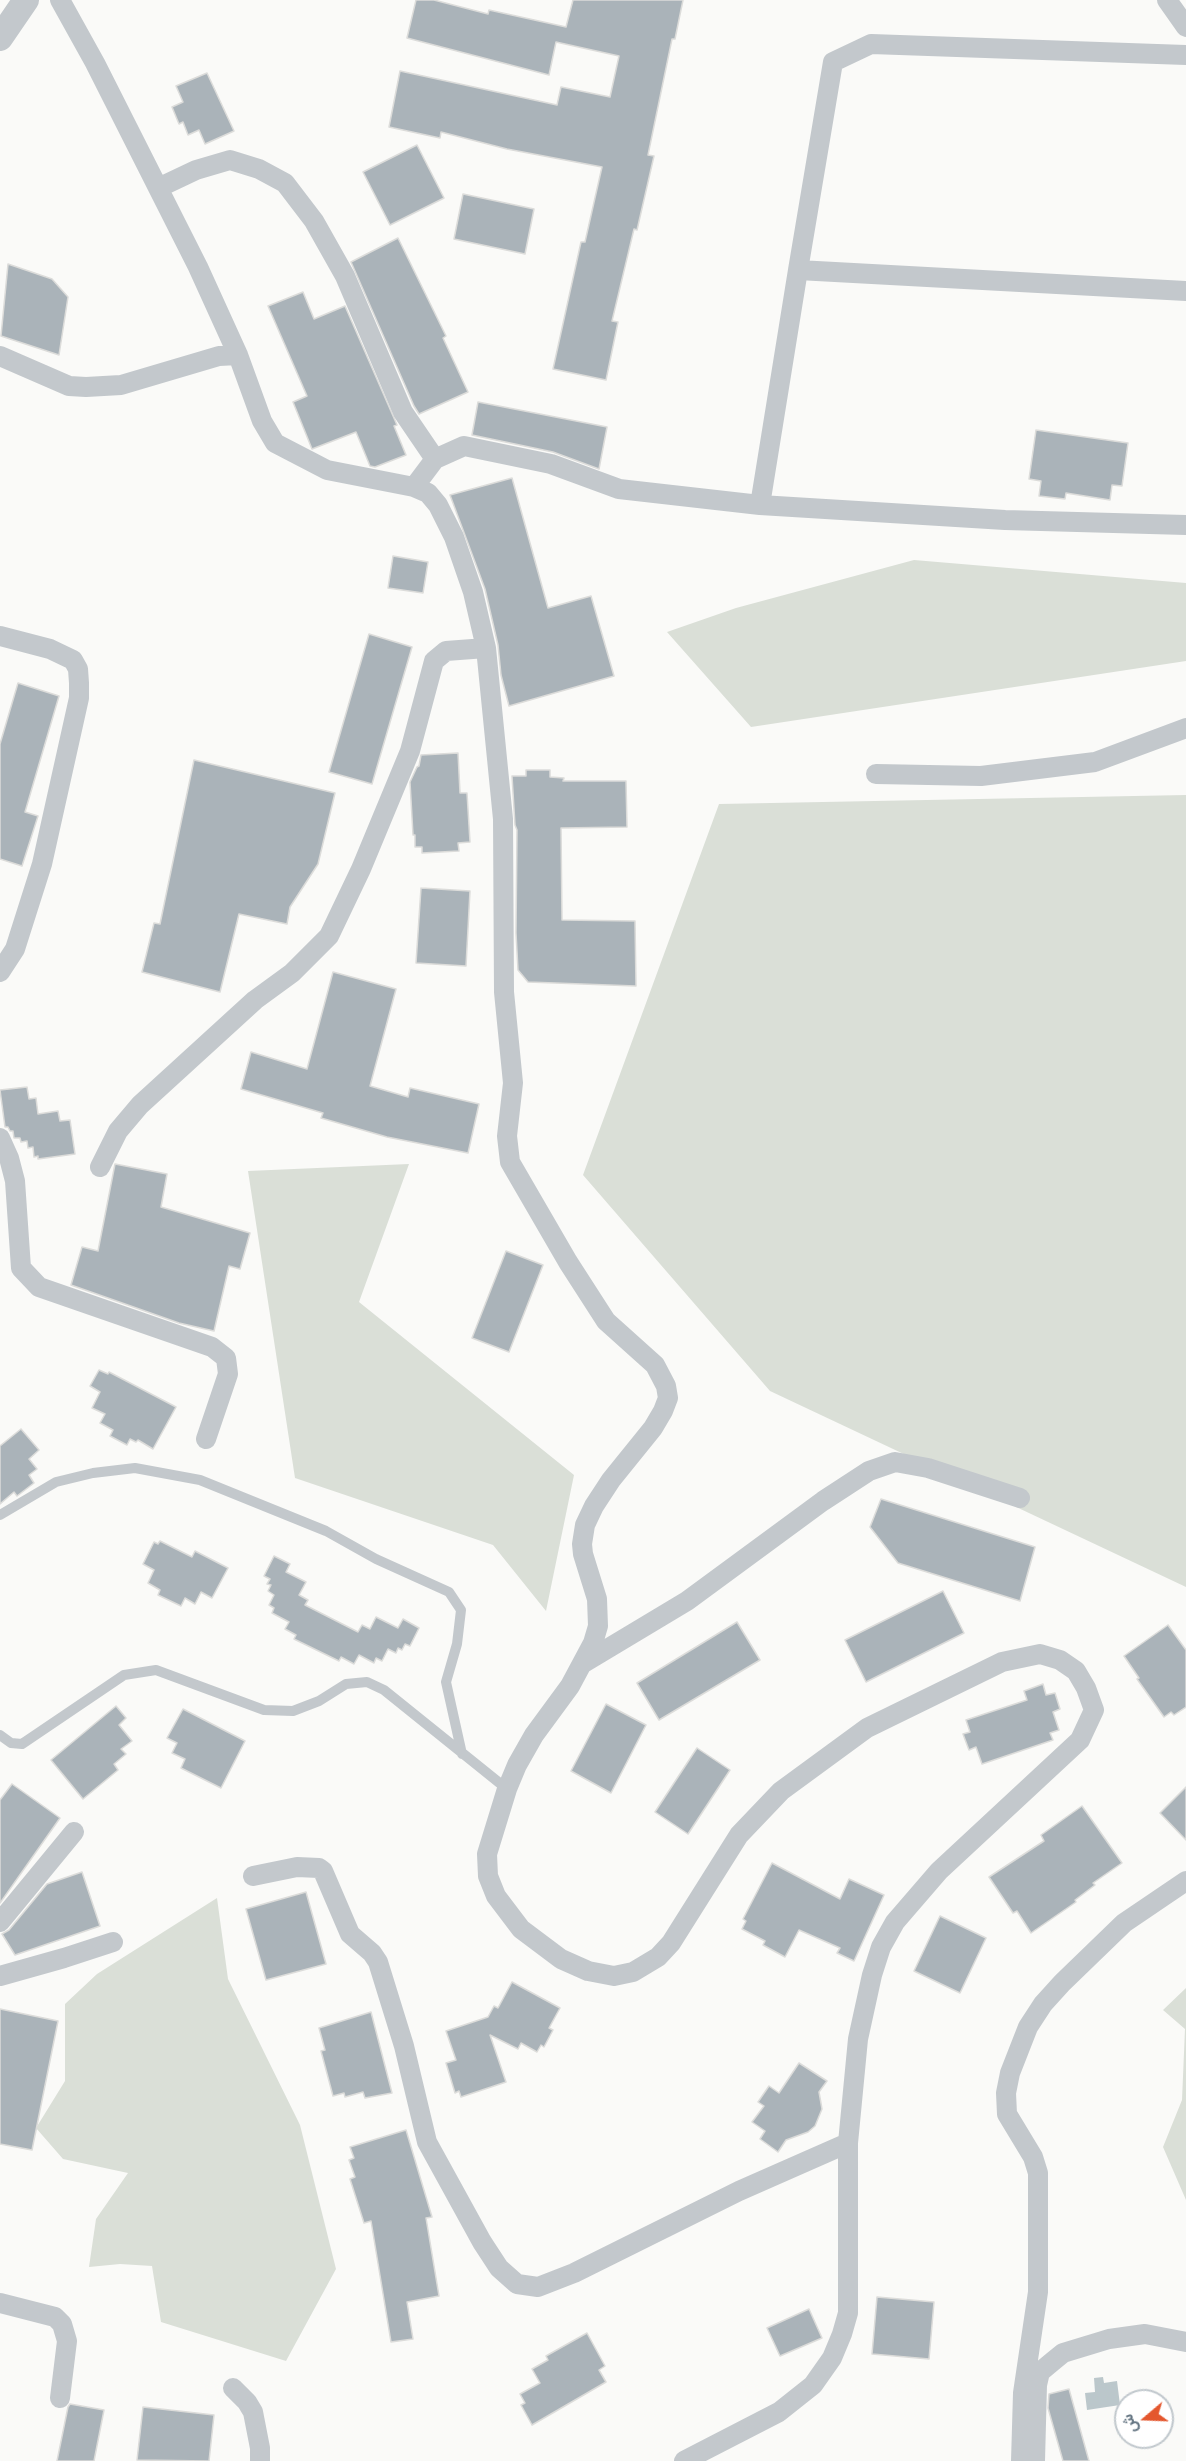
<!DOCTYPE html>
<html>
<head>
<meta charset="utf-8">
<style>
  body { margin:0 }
  #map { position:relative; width:1186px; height:2461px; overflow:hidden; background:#fafaf8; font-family:Manrope,Vazirmatn,sans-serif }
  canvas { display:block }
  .north { position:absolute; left:1114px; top:2389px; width:60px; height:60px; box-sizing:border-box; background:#fff; border:2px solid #c1c8cd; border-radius:50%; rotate:251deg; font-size:16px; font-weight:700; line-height:24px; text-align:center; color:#657683 }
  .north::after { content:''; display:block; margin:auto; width:21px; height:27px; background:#e4572e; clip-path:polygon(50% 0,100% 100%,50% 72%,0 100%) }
</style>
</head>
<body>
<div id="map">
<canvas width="1186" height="2461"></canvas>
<div class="north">ش</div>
</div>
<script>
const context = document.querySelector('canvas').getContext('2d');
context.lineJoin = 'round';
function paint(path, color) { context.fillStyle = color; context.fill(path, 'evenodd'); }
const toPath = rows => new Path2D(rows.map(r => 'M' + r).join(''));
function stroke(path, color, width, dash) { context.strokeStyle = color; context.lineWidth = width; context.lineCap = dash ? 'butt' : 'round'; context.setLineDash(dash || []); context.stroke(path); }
paint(toPath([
  [914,560,1186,583,1186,661,751,727,667,632,736,608],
  [1186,795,1186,1587,770,1391,583,1175,719,804],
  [409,1164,359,1302,574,1475,546,1611,493,1545,295,1478,248,1171],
  [217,1898,228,1979,300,2125,336,2269,286,2361,161,2322,152,2266,120,2264,89,2267,96,2219,128,2173,63,2159,36,2128,65,2081,65,2004,97,1974],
  [1186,1988,1186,2200,1163,2147,1182,2100,1185,2029,1163,2010]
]), '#dadfd7');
paint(toPath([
  [1103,2377,1104,2383,1117,2381,1120,2405,1087,2410,1085,2393,1095,2392,1094,2378]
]), '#bbc7cb');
const building = toPath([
  [416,0,434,0,488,14,489,10,566,27,573,0,683,0,675,39,672,39,648,155,654,156,637,230,634,229,612,321,618,322,606,380,553,369,581,242,585,242,602,167,507,149,441,132,440,138,389,127,400,71,557,105,561,87,610,97,619,56,556,42,549,75,407,38,416,0],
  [207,73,234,131,205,144,199,130,188,135,183,122,179,124,172,107,183,102,176,86,207,73],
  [417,145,444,198,390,225,363,172,417,145],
  [463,194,534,209,525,254,454,239,463,194],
  [398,238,446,336,443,338,468,392,419,414,414,406,351,262,398,238],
  [8,264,52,279,68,297,59,355,1,336,8,264],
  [303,292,314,319,345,306,397,425,394,426,406,455,375,467,370,466,356,432,312,449,293,402,307,396,268,306,303,292],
  [478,402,607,427,599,469,553,452,472,435,478,402],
  [1036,430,1128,443,1122,486,1112,485,1110,500,1066,493,1065,499,1039,496,1041,481,1029,479,1036,430],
  [512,478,548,608,591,596,614,676,509,706,501,675,498,645,485,589,450,495,512,478],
  [393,556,428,562,423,593,388,588,393,556],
  [369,634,412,647,372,784,329,772,369,634],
  [18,683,59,696,25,812,38,816,22,866,0,859,0,744,18,683],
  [458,753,460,793,467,793,470,842,458,843,459,851,422,853,422,847,415,847,415,835,413,835,410,782,417,767,419,766,421,755,458,753],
  [194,760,335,793,318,864,290,907,287,924,239,914,220,992,142,972,154,923,160,924,194,760],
  [526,770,550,770,550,777,564,778,563,781,626,781,627,827,561,828,562,920,635,921,636,986,528,982,518,970,516,933,517,830,515,825,512,776,526,776,526,770],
  [421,888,470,891,466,966,416,963,421,888],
  [333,972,396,989,370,1086,408,1097,410,1088,479,1104,468,1153,387,1137,321,1118,323,1113,241,1089,251,1052,307,1069,333,972],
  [27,1087,29,1099,36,1098,38,1114,58,1111,60,1121,70,1120,75,1154,38,1159,38,1156,34,1157,33,1147,28,1148,27,1141,21,1142,20,1138,14,1138,13,1131,10,1131,8,1127,5,1127,0,1090,27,1087],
  [115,1164,167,1174,161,1207,250,1233,240,1269,229,1266,214,1331,179,1323,71,1285,82,1247,98,1251,115,1164],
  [506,1251,543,1265,509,1352,472,1338,506,1251],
  [99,1370,108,1374,109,1372,176,1407,153,1449,138,1440,136,1442,130,1439,127,1445,110,1436,113,1430,100,1423,105,1414,92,1408,100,1392,90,1386,99,1370],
  [21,1429,39,1450,29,1459,37,1469,29,1475,34,1483,17,1496,14,1492,0,1504,0,1446,21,1429],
  [881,1499,1035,1547,1020,1601,898,1563,870,1527,881,1499],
  [160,1541,192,1557,195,1551,228,1568,212,1598,201,1592,195,1604,185,1598,181,1606,158,1595,160,1590,148,1583,154,1570,143,1564,154,1542,158,1544,160,1541],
  [274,1556,290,1564,286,1572,306,1582,299,1595,308,1600,305,1605,358,1632,362,1625,370,1629,376,1617,398,1628,403,1619,419,1628,410,1646,405,1644,402,1650,398,1648,396,1653,388,1649,382,1661,376,1658,374,1663,359,1655,354,1664,341,1657,339,1661,294,1639,296,1635,285,1629,289,1622,272,1613,274,1608,269,1605,274,1595,268,1591,271,1585,267,1584,270,1579,264,1576,274,1556],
  [943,1591,964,1633,866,1682,845,1640,943,1591],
  [737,1622,760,1660,659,1720,637,1683,737,1622],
  [1168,1625,1186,1650,1186,1707,1174,1715,1171,1712,1164,1717,1137,1679,1139,1678,1124,1656,1168,1625],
  [1043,1684,1046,1695,1055,1693,1060,1709,1053,1712,1059,1730,1050,1733,1053,1740,982,1764,976,1747,969,1750,963,1734,970,1732,966,1720,1027,1700,1024,1691,1043,1684],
  [606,1704,646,1725,611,1793,571,1771,606,1704],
  [116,1706,126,1718,119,1725,132,1741,121,1749,126,1754,114,1764,118,1770,83,1799,51,1760,116,1706],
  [183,1709,245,1741,221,1788,181,1768,185,1759,172,1753,177,1743,167,1738,183,1709],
  [697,1748,730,1770,688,1834,655,1812,697,1748],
  [12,1784,60,1818,0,1903,0,1800,12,1784],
  [1186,1787,1186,1840,1160,1813,1186,1787],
  [1082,1806,1122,1863,1093,1883,1095,1885,1075,1900,1076,1902,1031,1933,1017,1911,1013,1913,989,1877,1044,1841,1041,1835,1082,1806],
  [772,1863,840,1899,849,1879,884,1895,854,1961,837,1953,840,1948,799,1930,785,1957,763,1945,765,1941,742,1929,746,1921,743,1919,772,1863],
  [82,1872,100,1926,15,1955,2,1934,9,1930,47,1884,82,1872],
  [306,1892,326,1964,266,1980,246,1909,306,1892],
  [940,1916,986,1938,960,1993,914,1971,940,1916],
  [512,1982,560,2008,549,2028,553,2030,544,2047,541,2045,537,2052,521,2043,518,2049,490,2035,506,2082,461,2097,459,2091,455,2093,446,2063,456,2060,446,2031,488,2017,494,2006,498,2008,512,1982],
  [0,2009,58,2021,32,2150,0,2144,0,2009],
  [371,2012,392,2093,365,2098,363,2092,345,2097,344,2093,333,2096,321,2051,325,2050,319,2028,371,2012],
  [799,2063,827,2081,819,2092,822,2109,815,2126,808,2132,786,2140,778,2152,760,2139,765,2131,752,2122,764,2106,758,2102,769,2086,779,2093,799,2063],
  [406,2130,432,2217,426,2218,439,2296,407,2302,413,2339,391,2342,371,2221,364,2223,350,2179,355,2177,349,2160,354,2158,350,2147,406,2130],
  [877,2297,934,2302,929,2359,872,2354,877,2297],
  [809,2309,822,2338,780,2356,767,2328,809,2309],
  [587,2333,605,2366,599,2370,606,2382,532,2425,521,2405,525,2403,520,2394,540,2383,532,2369,548,2360,546,2356,587,2333],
  [1069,2389,1089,2461,1063,2461,1048,2408,1049,2394,1069,2389],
  [70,2404,104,2410,94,2461,57,2461,68,2407,70,2404],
  [143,2407,214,2415,209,2461,137,2460,143,2407]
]);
paint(building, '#aab3b9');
stroke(building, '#dcdcda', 1.5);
stroke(toPath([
  [0,1515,56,1482,93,1473,135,1468,200,1480,326,1531,376,1559,449,1592,461,1610,457,1644,446,1682,462,1754],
  [0,1735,11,1743,22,1744,124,1675,156,1670,264,1710,293,1711,319,1701,346,1684,367,1682,384,1690,507,1789]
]), '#c3c8cc', 10);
stroke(toPath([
  [60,0,95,63,198,267,238,355,262,421,275,443,327,470,414,487,428,493,438,505,454,537,473,592,486,648,503,819,504,992,513,1083,507,1136,510,1162,568,1262,606,1321,655,1365,666,1386,668,1398,663,1411,653,1428,611,1480,594,1506,585,1525,582,1544,583,1554,597,1599,598,1626,593,1643,570,1686,534,1735,517,1765,507,1789,487,1854,488,1876,496,1896,521,1929,561,1959,588,1971,614,1976,633,1972,658,1957,671,1943,739,1835,781,1791,867,1728,1002,1662,1040,1654,1060,1660,1076,1671,1086,1688,1094,1710,1080,1740,939,1871,895,1922,881,1947,872,1975,858,2039,848,2143,848,2313,842,2334,832,2358,813,2385,779,2412,684,2461],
  [1167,0,1186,27],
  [158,188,196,170,230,160,259,169,285,183,314,221,345,276,403,412,435,459],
  [798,270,833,62,871,44,1186,55],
  [0,356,69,386,86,387,121,385,219,356,238,355],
  [414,487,435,459,464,446,551,464,619,489,760,505,1005,520,1186,525],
  [760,505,798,270,1186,291],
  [0,636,50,649,73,660,78,669,79,683,79,698,42,864,15,949,0,972],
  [876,774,981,776,1095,762,1186,728],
  [0,1138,9,1158,15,1181,21,1268,39,1287,212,1347,226,1358,228,1374,206,1439],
  [100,1167,118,1131,140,1105,255,1000,292,973,329,936,361,869,410,751,434,661,446,651,486,648],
  [582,1664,687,1601,823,1501,869,1471,895,1462,928,1468,1020,1498],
  [253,1876,297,1867,319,1868,323,1871,350,1934,372,1953,378,1962,404,2046,427,2142,482,2242,499,2268,517,2284,538,2287,574,2273,739,2191,848,2143],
  [0,1922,74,1832],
  [0,1976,64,1958,113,1942],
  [0,2303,55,2317,62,2324,67,2341,60,2398],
  [233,2388,247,2402,253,2412,260,2448,260,2461],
  [1021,2461,1023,2393,1038,2292,1038,2173,1033,2157,1007,2114,1006,2093,1010,2073,1028,2027,1043,2004,1062,1983,1124,1923,1186,1881],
  [1035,2461,1037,2385,1040,2372,1052,2362,1063,2353,1109,2339,1145,2334,1186,2342]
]), '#c3c8cc', 20);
stroke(toPath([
  [0,38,26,0]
]), '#c3c8cc', 26);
</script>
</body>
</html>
